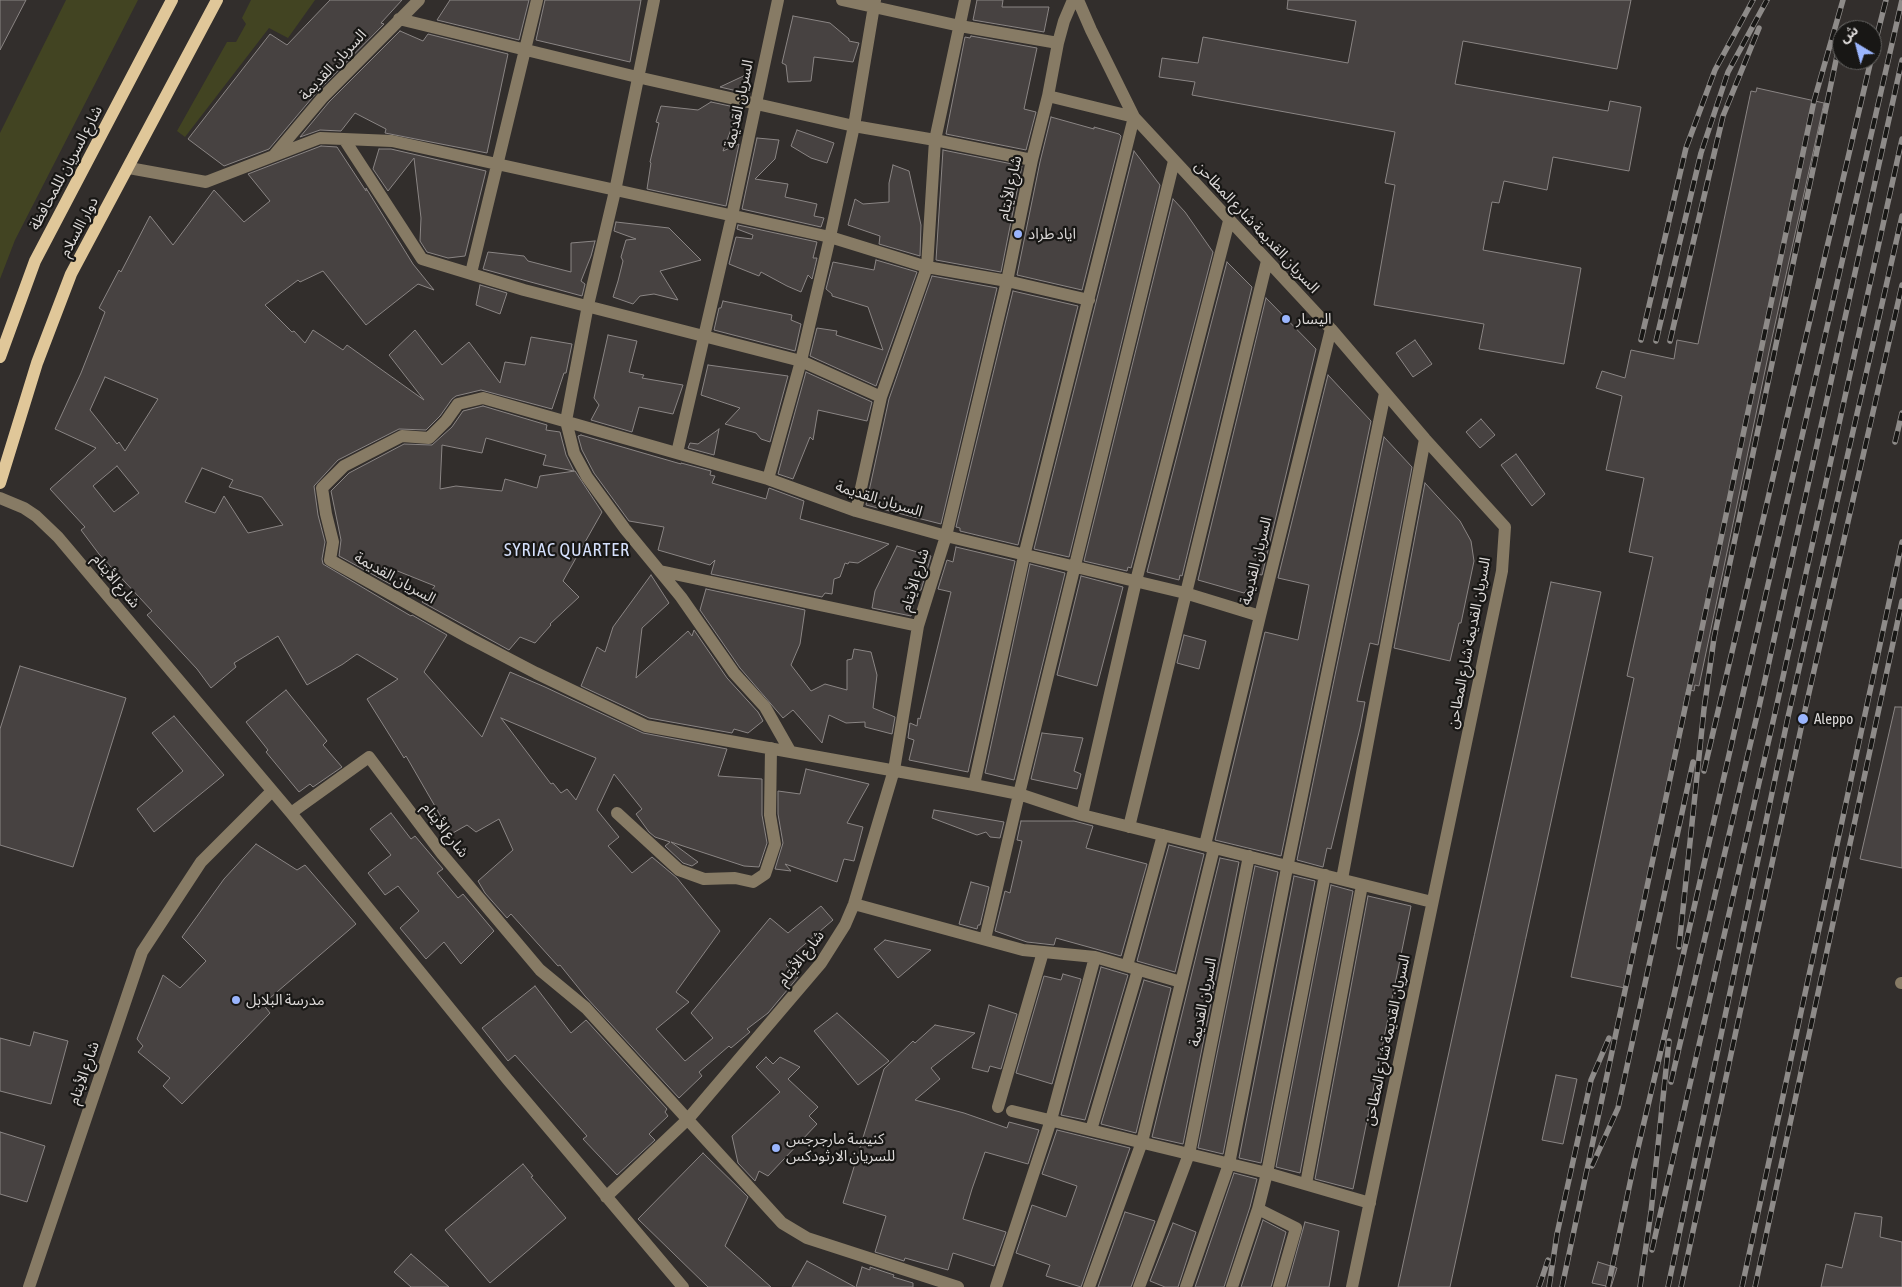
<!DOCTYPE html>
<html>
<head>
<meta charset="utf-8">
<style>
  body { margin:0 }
  #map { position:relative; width:1902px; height:1287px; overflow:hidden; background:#322e2c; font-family:"Asap Condensed","Noto Sans Arabic",sans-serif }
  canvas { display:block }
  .north { position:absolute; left:1832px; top:20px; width:50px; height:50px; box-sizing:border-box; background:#181715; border:1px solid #666563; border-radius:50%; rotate:323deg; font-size:14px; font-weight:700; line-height:20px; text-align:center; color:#dcd9d8 }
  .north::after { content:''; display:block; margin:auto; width:18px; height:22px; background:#9ab5fd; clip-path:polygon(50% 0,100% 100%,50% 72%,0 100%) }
</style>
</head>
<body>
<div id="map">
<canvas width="1902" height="1287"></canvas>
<div class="north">ش</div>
</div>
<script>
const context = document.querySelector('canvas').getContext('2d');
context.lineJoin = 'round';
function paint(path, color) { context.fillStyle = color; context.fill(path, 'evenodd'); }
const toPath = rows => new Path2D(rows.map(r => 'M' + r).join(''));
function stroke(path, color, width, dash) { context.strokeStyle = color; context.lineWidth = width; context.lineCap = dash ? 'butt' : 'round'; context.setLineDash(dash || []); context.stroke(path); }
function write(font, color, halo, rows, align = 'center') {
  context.font = font + ' "Asap Condensed","Noto Sans Arabic",sans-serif'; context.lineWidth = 4.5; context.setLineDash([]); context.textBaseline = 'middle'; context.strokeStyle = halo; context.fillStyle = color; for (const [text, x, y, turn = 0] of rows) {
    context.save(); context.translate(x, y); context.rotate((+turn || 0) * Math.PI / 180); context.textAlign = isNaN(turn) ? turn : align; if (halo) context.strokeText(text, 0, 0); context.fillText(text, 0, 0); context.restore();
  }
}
paint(toPath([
  [66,0,138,0,15,240,0,279,0,133],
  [251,0,315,0,288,38,269,28,185,137,177,131,227,42,236,42,246,24,242,18]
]), '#424422');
const building = toPath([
  [0,0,26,0,0,50,0,0],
  [330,0,402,0,381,23,384,24,317,92,269,149,224,166,188,139,270,34,287,45,330,0],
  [450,0,529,0,519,40,437,20,450,0],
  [545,0,641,0,630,62,536,40,545,0],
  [977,0,1003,0,1002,7,1049,7,1044,32,973,20,977,0],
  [1288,0,1631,0,1617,69,1463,41,1455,84,1608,111,1610,101,1641,107,1629,171,1553,157,1547,190,1504,181,1499,203,1492,202,1483,250,1581,268,1564,364,1479,349,1484,324,1374,305,1395,185,1385,183,1395,132,1192,95,1195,82,1159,77,1162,58,1198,63,1203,37,1348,63,1356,21,1287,9,1288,0],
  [793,16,830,23,849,39,849,41,859,43,853,62,814,57,811,81,788,82,786,65,782,63,793,16],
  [400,31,423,41,428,34,508,54,487,153,385,133,386,129,355,113,341,131,320,130,300,137,329,102,400,31],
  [971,36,1037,48,1024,109,1036,112,1026,150,946,134,965,37,970,38,971,36],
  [752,72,746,93,720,87,752,72],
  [1757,88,1824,103,1770,347,1699,686,1695,685,1694,691,1687,689,1625,988,1571,977,1634,678,1627,676,1653,557,1629,552,1644,478,1606,470,1622,396,1596,388,1602,371,1625,378,1631,350,1674,359,1677,340,1698,344,1751,91,1756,92,1757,88],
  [711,102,739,108,723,151,739,144,726,206,647,189,651,163,650,162,659,123,656,122,661,106,698,110,711,102],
  [1051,117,1094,129,1094,127,1119,134,1121,136,1082,290,1017,275,1040,162,1051,117],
  [797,130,834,143,827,163,811,158,791,146,797,130],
  [757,138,779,140,775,159,755,179,788,184,785,197,817,204,814,216,824,218,821,227,742,209,757,138],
  [321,146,337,147,366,191,366,188,413,264,434,290,418,284,366,325,323,271,300,282,298,280,265,305,292,332,294,331,305,343,313,330,343,350,347,345,424,400,389,355,415,330,442,365,469,342,500,383,505,362,525,365,531,337,572,344,566,373,564,373,552,409,481,390,456,396,452,399,440,416,426,430,399,429,338,460,314,486,318,515,325,542,322,559,323,564,411,616,412,615,447,635,424,672,482,737,510,672,545,687,643,733,727,749,718,776,762,779,762,815,767,843,759,867,744,866,671,842,698,862,692,866,683,863,665,846,670,842,655,837,649,832,636,814,642,809,614,774,597,810,619,837,608,846,632,873,652,857,677,878,720,931,676,992,689,1002,656,1029,685,1061,713,1038,691,1013,770,918,788,933,821,906,833,920,798,950,786,965,798,977,768,1013,747,1029,750,1032,731,1048,729,1046,699,1072,702,1076,679,1098,585,996,560,965,558,966,511,914,507,918,485,893,478,881,513,850,499,819,476,832,467,825,451,834,406,756,404,758,367,699,398,679,357,654,343,664,307,685,278,636,234,663,236,667,211,688,197,669,147,615,152,611,99,554,81,530,85,527,50,489,96,448,55,429,81,373,105,312,99,308,119,270,121,272,150,216,173,245,214,190,244,222,270,201,248,174,321,146],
  [105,377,158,399,125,451,119,442,117,444,90,410,105,377],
  [117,466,139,493,114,512,93,486,117,466],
  [202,468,233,480,229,487,262,497,283,525,248,533,224,496,215,513,185,502,202,468],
  [501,718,596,758,576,800,567,789,561,793,553,783,551,784,501,718],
  [379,149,391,149,486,171,465,256,448,258,427,252,420,241,421,218,414,158,388,191,373,169,379,149],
  [943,150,1022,166,1001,272,936,260,943,150],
  [1134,151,1160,185,1069,557,1034,549,1134,151],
  [893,165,909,171,921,225,920,256,879,244,880,236,848,225,855,199,863,204,889,202,889,183,893,165],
  [1173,199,1185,212,1213,252,1131,568,1128,567,1127,571,1084,561,1173,199],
  [616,222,669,228,701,260,660,271,678,300,654,294,640,296,633,304,613,297,618,281,623,261,621,257,626,240,636,239,614,231,616,222],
  [738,225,817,242,813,258,817,258,812,279,808,275,801,292,787,286,761,272,759,276,729,264,736,237,752,239,753,235,737,229,738,225],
  [595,241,591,256,581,281,585,284,582,296,483,269,488,252,524,256,528,261,571,272,571,243,595,241],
  [876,260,917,272,876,386,810,356,817,328,837,331,836,335,883,350,868,307,832,296,832,294,826,289,833,262,874,270,876,260],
  [1227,262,1252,287,1182,576,1180,575,1179,580,1147,572,1227,262],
  [932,276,997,288,941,524,866,505,889,399,932,276],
  [480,285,507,293,500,314,476,305,480,285],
  [1013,291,1078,306,1018,545,960,531,960,528,956,527,1013,291],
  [1266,298,1316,349,1262,575,1256,574,1252,584,1244,593,1198,580,1266,298],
  [723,301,792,315,791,320,801,324,795,351,714,330,719,308,721,308,723,301],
  [608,335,637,341,629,372,644,375,642,378,683,385,673,414,639,407,632,432,591,420,599,405,594,398,608,335],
  [1415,340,1432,364,1413,377,1396,353,1415,340],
  [708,365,788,376,770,442,761,439,756,433,725,424,740,408,701,395,708,365],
  [806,372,872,402,867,421,818,410,813,440,810,437,793,479,778,474,806,372],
  [1328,375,1371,421,1281,856,1215,840,1265,632,1298,640,1309,585,1278,578,1328,375],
  [483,406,547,425,546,430,560,432,566,455,574,471,543,465,546,455,486,438,482,453,442,445,440,489,456,486,502,491,505,479,537,488,540,476,575,471,602,512,563,581,579,597,550,624,551,625,535,643,520,637,509,650,422,602,435,586,395,570,392,585,339,556,341,540,331,491,349,473,404,444,432,445,452,427,463,411,483,406],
  [1481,419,1495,435,1480,448,1466,432,1481,419],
  [719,429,714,455,688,448,690,443,698,444,719,429],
  [581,435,681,464,681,463,711,471,710,475,715,476,712,483,766,499,769,488,804,501,800,519,889,544,858,563,849,562,848,564,845,563,840,577,834,579,832,594,825,593,822,597,711,574,715,560,710,565,658,550,664,527,629,521,594,473,582,450,578,436,581,435],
  [1384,437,1412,467,1378,645,1370,643,1357,701,1365,702,1360,728,1331,849,1327,848,1323,867,1297,860,1384,437],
  [1516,454,1545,494,1532,506,1501,465,1516,454],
  [1425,483,1460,521,1471,541,1474,561,1461,623,1459,623,1450,661,1394,648,1425,483],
  [897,546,931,556,921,590,916,592,911,616,872,608,875,591,897,546],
  [956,547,1015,561,968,772,909,760,914,740,908,738,910,723,917,726,918,718,920,719,951,592,938,589,947,560,953,562,956,547],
  [1030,564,1065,573,1014,780,985,773,1030,564],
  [651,575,669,603,642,628,636,678,688,631,692,636,694,630,727,678,758,712,763,721,748,733,734,729,732,733,649,718,581,686,597,647,605,652,613,627,651,575],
  [1081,576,1123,587,1097,686,1057,675,1081,576],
  [1551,582,1601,592,1450,1287,1398,1287,1551,582],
  [706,589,805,610,800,644,791,665,811,691,825,684,847,690,847,660,852,659,854,649,871,652,877,675,873,708,895,717,892,734,865,727,865,722,846,723,829,715,822,743,793,710,783,718,740,668,700,610,706,589],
  [1184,635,1206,641,1199,669,1177,663,1184,635],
  [20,666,126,698,73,867,0,845,0,729,20,666],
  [286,690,327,741,323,745,342,767,313,787,310,784,299,792,266,752,268,750,246,722,286,690],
  [1895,707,1902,707,1902,868,1860,859,1895,707],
  [174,716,224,775,154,832,137,809,183,771,152,733,174,716],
  [1042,733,1083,738,1074,771,1081,774,1077,789,1031,779,1042,733],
  [806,769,869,784,847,823,863,827,854,861,844,859,837,882,785,864,791,871,775,869,783,843,778,814,778,791,800,794,806,769],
  [934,810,1004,822,1000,838,990,837,986,832,977,835,932,818,934,810],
  [391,813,411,839,415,836,443,869,437,873,458,898,463,894,494,931,461,964,444,942,426,959,400,928,419,911,398,886,385,895,368,873,391,855,370,829,391,813],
  [1021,821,1074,821,1093,826,1086,848,1147,864,1121,956,1056,938,1054,945,1027,942,995,931,1005,891,1010,893,1022,841,1017,840,1021,821],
  [256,844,297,870,305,865,356,924,263,1004,270,1013,182,1104,163,1086,170,1078,138,1052,143,1046,137,1039,163,975,180,988,206,961,182,937,224,879,256,844],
  [1169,845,1204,854,1175,972,1137,961,1169,845],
  [1220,858,1239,862,1183,1144,1152,1137,1220,858],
  [1255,866,1278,872,1223,1154,1198,1148,1255,866],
  [1294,876,1315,881,1261,1163,1239,1158,1294,876],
  [971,882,989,887,980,925,978,925,977,929,959,924,971,882],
  [1331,885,1353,891,1300,1173,1276,1167,1331,885],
  [1368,896,1411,906,1353,1189,1315,1179,1368,896],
  [885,940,931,950,898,978,874,949,885,940],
  [1101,967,1128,975,1085,1120,1061,1115,1101,967],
  [1063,974,1081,979,1052,1084,1016,1073,1044,976,1061,980,1063,974],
  [1144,980,1171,988,1136,1133,1101,1124,1144,980],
  [535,986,571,1033,586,1020,667,1109,665,1112,668,1116,649,1134,655,1140,617,1175,583,1139,587,1136,515,1055,508,1061,482,1028,535,986],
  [989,1005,1017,1014,1001,1069,990,1066,988,1072,972,1068,989,1005],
  [837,1013,889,1061,858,1085,814,1031,837,1013],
  [935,1025,975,1033,931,1068,940,1079,915,1100,964,1113,1007,1128,1009,1122,1039,1130,1028,1164,985,1152,972,1189,963,1219,1006,1232,994,1266,953,1253,948,1270,905,1258,904,1261,875,1252,886,1216,843,1203,884,1069,913,1041,915,1043,935,1025],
  [34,1032,68,1041,51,1104,0,1091,0,1038,30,1046,34,1032],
  [766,1057,773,1064,780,1057,800,1067,788,1079,818,1107,809,1116,817,1124,768,1176,759,1171,755,1181,738,1163,732,1136,780,1092,756,1067,766,1057],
  [1556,1075,1577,1079,1563,1144,1542,1140,1556,1075],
  [1057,1130,1130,1148,1081,1287,1046,1276,1050,1265,1016,1253,1032,1205,1066,1217,1077,1186,1042,1174,1057,1130],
  [0,1132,45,1146,27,1202,0,1194,0,1132],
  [703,1153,748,1197,725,1246,771,1287,708,1287,638,1219,703,1153],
  [523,1164,533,1176,531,1177,566,1218,490,1283,445,1230,523,1164],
  [1234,1173,1257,1179,1250,1207,1224,1287,1195,1287,1234,1173],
  [1125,1212,1155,1221,1131,1287,1098,1287,1125,1212],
  [1855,1213,1882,1217,1880,1237,1902,1242,1902,1287,1821,1287,1826,1264,1842,1268,1855,1213],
  [1263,1220,1286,1232,1271,1287,1241,1287,1263,1220],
  [1305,1222,1339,1231,1329,1287,1287,1287,1305,1222],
  [1173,1223,1196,1232,1178,1287,1165,1287,1150,1281,1173,1223],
  [411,1254,449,1287,411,1287,394,1272,411,1254],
  [807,1261,855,1287,792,1287,807,1261],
  [1598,1262,1617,1268,1611,1287,1592,1283,1598,1262],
  [862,1267,870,1270,870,1267,894,1275,893,1277,913,1283,913,1287,856,1287,862,1267]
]);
paint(building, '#474241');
stroke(building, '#8a8584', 1);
stroke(toPath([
  [654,0,615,191,588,305,566,421,574,453,587,477,625,529,681,597,734,673,765,707,790,751],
  [842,0,960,26,1058,43],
  [1078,0,1091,30,1134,117,1331,329,1425,439,1505,527,1502,571,1352,1287],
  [399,19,637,77,854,126,935,140,1032,160],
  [344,139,422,259,524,290,801,361,881,397],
  [275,154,323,97,419,0],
  [129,168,206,182,320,138,392,141,830,237,927,267,1007,281,1089,300],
  [471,273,537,0],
  [1331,329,1260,616,1185,593,946,536,856,511,768,479,483,398,458,404,446,421,429,438,402,436,344,466,322,488,326,514,333,542,330,560,471,639,536,673,646,726,974,785,1019,794,1082,815,1432,902],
  [677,453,732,216,778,0],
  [768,479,801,361,830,237,854,126,875,0],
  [0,498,24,508,36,516,58,537,291,813,508,1080,683,1287],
  [856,511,881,397,927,267,935,140,965,0],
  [660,571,918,626],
  [974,785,1024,556,1134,117,1048,96],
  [291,813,369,757,442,854,540,970,586,1008,782,1223,807,1238,958,1287],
  [617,813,679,870,704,879,735,878,753,882,765,874,775,844,770,815,771,748],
  [1082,815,1136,581,1229,221],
  [1129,827,1267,261],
  [1205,845,1260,616],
  [1342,879,1425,439],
  [854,904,1023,950,1095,957,1181,982],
  [985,939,1019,794,1174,161],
  [1127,966,1163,835],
  [1901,983,1902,983],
  [998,1107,1043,952],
  [1012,1111,1267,1173,1370,1203],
  [1091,1130,1138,970],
  [1306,1184,1362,885],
  [606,1197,688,1119,821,963,845,925,854,904,894,770,918,626,946,536,1007,281,1032,160,1048,96,1058,43,1064,21,1073,0],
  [1258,1209,1296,1228,1279,1287],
  [29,1287,142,952,201,862,272,791],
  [996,1287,1051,1120,1095,957],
  [1089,1287,1142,1142,1214,848],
  [1139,1287,1189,1154,1249,856],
  [1186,1287,1229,1164,1287,868,1385,393],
  [1232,1287,1258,1209,1267,1173,1325,875]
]), '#877b65', 12);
stroke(toPath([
  [0,357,35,261,172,0],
  [0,483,37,363,71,274,217,0]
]), '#e0c799', 12);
const rail = toPath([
  [1872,55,1886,0],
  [1641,340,1686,148,1715,70,1753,0],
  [1656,341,1701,153,1728,72,1767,0],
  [1670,341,1723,116,1759,28],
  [1895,442,1902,413],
  [1704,771,1871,60],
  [1679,947,1704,709,1714,638,1842,32],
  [1671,1082,1759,707,1902,60],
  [1592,1166,1618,1108,1693,762],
  [1652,1250,1775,713,1902,139],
  [1539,1287,1548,1260],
  [1549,1287,1557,1234,1591,1080,1609,1038],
  [1562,1287,1814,101,1843,0],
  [1608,1287,1633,1169,1674,995,1902,0],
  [1640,1287,1651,1212,1669,1041],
  [1668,1287,1788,717,1902,216],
  [1681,1287,1803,719,1902,285],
  [1742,1287,1902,542],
  [1755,1287,1902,601]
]);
stroke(rail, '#8e8b89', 5.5);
stroke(rail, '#181715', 4, [11]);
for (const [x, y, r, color] of [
  [1018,234,5,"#9ab5fd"],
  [1286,319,5,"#9ab5fd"],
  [1803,719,6,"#9ab5fd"],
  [236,1000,5,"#9ab5fd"],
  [776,1148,5,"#9ab5fd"]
]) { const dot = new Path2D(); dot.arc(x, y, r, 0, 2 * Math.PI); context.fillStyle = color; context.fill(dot); stroke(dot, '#181715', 2); }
write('15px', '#dcd9d8', '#181715', [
  ["السريان القديمة",333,65,-47],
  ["السريان القديمة",739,104,-78],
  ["شارع السريان لللمحافظة",66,168,-62],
  ["شارع الأيتام",1010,188,-78],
  ["دوار االسلام",79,227,-62],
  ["السريان القديمة شارع المطاحن",1257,227,47],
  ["السريان القديمة",879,499,17],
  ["السريان القديمة",1256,561,-76],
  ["السريان القديمة",395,578,29],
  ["شارع الأيتام",915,580,-73],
  ["شارع الأيتام",116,581,50],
  ["السريان القديمة شارع المطاحن",1469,643,-79],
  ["شارع الأيتام",445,830,52],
  ["شارع الأيتام",801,958,-52],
  ["السريان القديمة",1203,1002,-79],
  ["السريان القديمة شارع المطاحن",1387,1040,-78],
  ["شارع الأيتام",84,1073,-71]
]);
write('15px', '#dcd9d8', '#181715', [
  ["اياد طراد",1028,234],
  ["اليسار",1296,319],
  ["Aleppo",1814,719],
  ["مدرسة البلابل",246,1000],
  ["كنيسة مارجرجس",786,1139],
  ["للسريان الارثودكس",786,1156]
], 'left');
context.letterSpacing = '1px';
write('18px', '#d5e0fc', '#181715', [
  ["SYRIAC QUARTER",567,550]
]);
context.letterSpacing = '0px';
</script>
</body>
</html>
